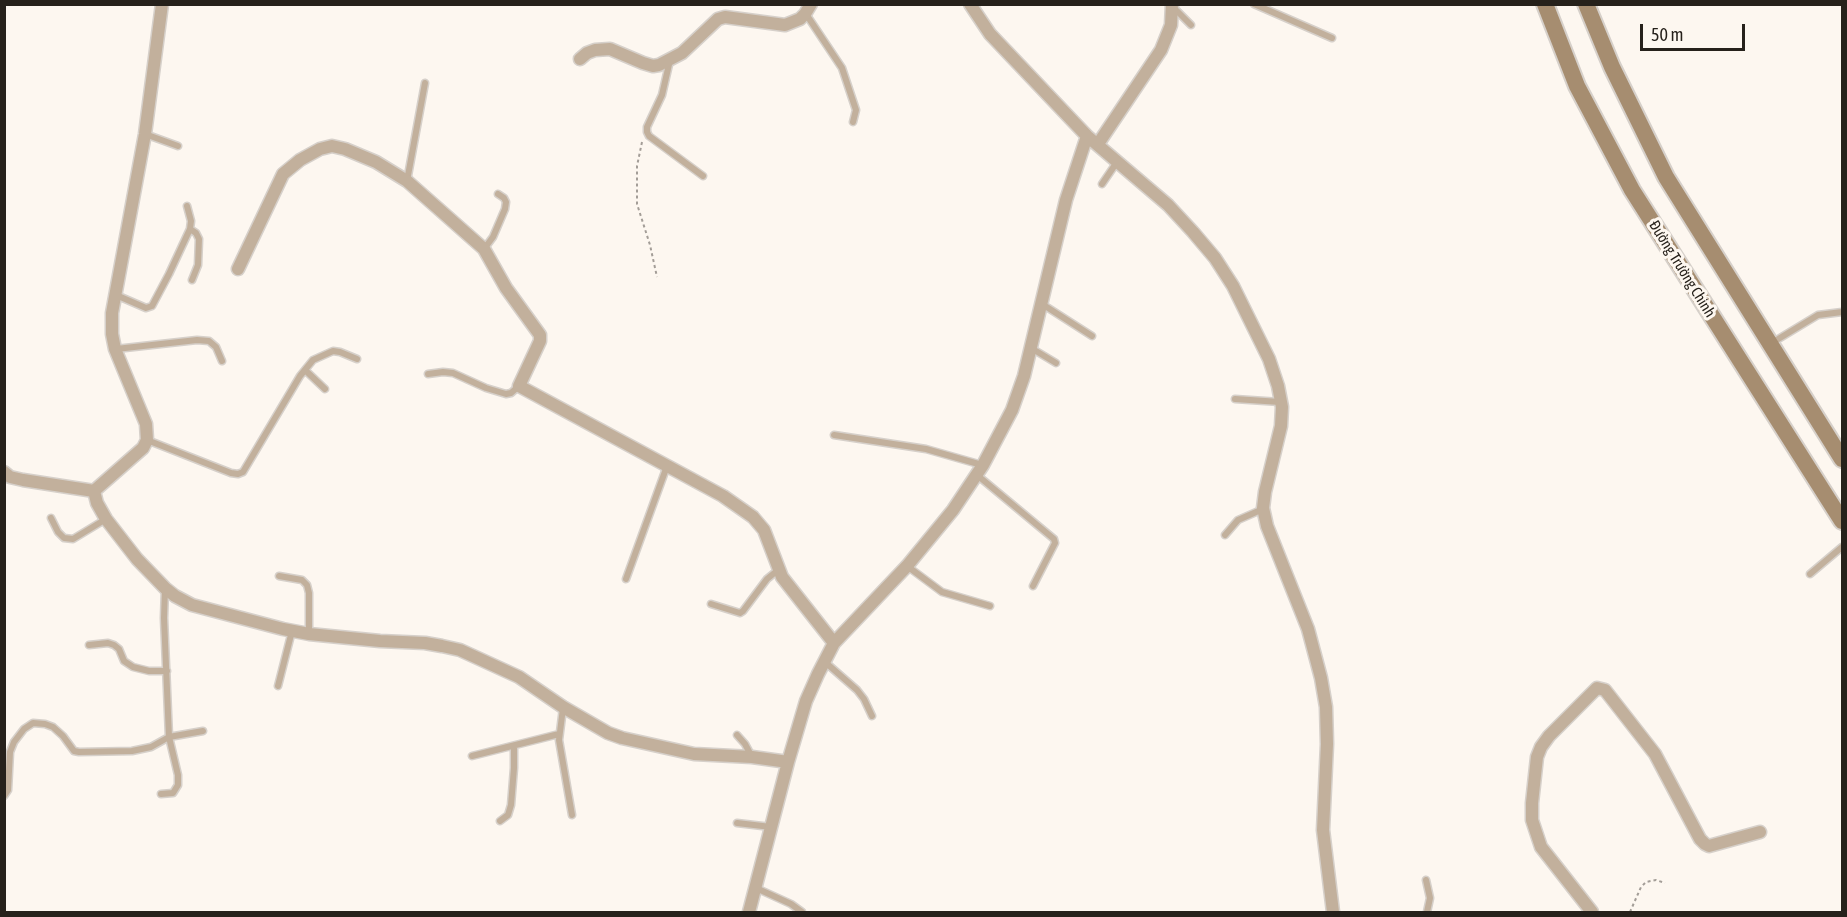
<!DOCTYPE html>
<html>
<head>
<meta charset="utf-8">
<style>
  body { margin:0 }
  #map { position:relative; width:1847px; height:917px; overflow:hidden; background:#fdf7f0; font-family:"Asap Condensed",sans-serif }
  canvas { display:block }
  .frame { position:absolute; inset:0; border:6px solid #26211b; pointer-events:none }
  .scale { position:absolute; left:1640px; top:24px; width:105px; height:27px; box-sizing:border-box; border:3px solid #26211b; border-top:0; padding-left:8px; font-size:18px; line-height:21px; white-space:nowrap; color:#26211b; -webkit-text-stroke:4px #fdf7f0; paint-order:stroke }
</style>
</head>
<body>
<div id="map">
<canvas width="1847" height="917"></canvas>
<div class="frame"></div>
<div class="scale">50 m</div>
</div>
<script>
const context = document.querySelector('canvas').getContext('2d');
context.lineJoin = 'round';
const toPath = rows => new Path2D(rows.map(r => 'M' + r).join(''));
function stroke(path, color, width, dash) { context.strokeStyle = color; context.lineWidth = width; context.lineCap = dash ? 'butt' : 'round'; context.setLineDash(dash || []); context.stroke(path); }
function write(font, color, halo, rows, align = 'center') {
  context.font = font + ' "Asap Condensed",sans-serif'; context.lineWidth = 6; context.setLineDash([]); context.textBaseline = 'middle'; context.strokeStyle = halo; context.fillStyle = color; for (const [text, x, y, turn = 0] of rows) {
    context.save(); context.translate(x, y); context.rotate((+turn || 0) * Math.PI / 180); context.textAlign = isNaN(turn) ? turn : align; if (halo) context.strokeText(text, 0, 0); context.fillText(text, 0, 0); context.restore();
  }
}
const lane = toPath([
  [1254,4,1332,38],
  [1177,11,1191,25],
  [806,14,842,68,856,110,853,122],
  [670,60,662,95,647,127,647,132,649,136,703,176],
  [145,134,178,146],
  [407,181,425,83],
  [1102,184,1117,162],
  [190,229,196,233,199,239,198,265,192,280],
  [484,249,493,237,505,209,506,202,504,198,498,194],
  [116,295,146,308,152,306,169,274,190,229,191,221,187,206],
  [1042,304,1092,336],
  [1770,344,1818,315,1842,312],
  [1031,348,1056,363],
  [116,349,197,340,209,341,216,347,222,361],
  [305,370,325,389],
  [428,374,443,372,453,373,486,388,506,394,511,393,519,386],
  [1235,399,1280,402],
  [834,435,926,449,982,465],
  [147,440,231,473,238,474,243,472,300,376,313,360,333,351,340,352,357,359],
  [977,475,1054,539,1055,543,1033,586],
  [51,518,58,532,64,538,73,539,106,519],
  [1225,535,1238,520,1263,509],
  [907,566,942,592,990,606],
  [1810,574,1842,547],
  [279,576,302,580,307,585,309,593,309,634],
  [626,579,667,466],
  [711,604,740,613,743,611,767,579,778,570],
  [89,645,108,643,114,645,119,649,124,661,133,667,149,671,167,671],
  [825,662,857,690,864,699,872,716],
  [278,686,292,631],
  [563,708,559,740,572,815],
  [737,735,745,744,752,757],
  [472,756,559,734],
  [161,794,173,793,178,785,178,775,169,737,203,731],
  [4,796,8,790,10,752,14,742,24,729,33,723,45,724,53,727,63,736,74,751,79,752,132,751,151,747,169,737,164,618,165,588],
  [500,821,508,815,511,805,514,768,514,746],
  [737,823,771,827],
  [1426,880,1430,898,1427,912],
  [756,888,791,904,802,912]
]);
const street = toPath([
  [970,4,990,34,1087,136,1168,205,1193,232,1215,258,1233,286,1269,359,1278,386,1282,407,1281,426,1265,492,1263,508,1267,526,1308,629,1321,678,1326,707,1327,744,1323,830,1333,912],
  [580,59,587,53,595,50,610,49,643,63,653,66,659,65,682,53,718,19,725,17,785,25,800,19,805,14,811,4],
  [1098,144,1161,50,1171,25,1172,4],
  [238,269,283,174,300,160,320,149,332,146,345,149,376,162,407,181,484,249,506,288,540,335,540,341,519,386,723,496,753,517,764,530,782,577,834,643],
  [4,472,10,477,23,480,94,491,97,503,106,519,137,559,165,588,175,596,192,605,283,629,309,634,380,641,425,643,442,646,460,650,519,677,563,707,608,733,622,738,694,754,752,757,788,762],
  [94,491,143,448,147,440,146,424,115,349,112,334,112,313,145,134,162,4],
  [749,912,788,762,806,701,818,674,834,643,907,566,953,510,983,465,1012,410,1024,376,1066,200,1087,136],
  [1592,912,1541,847,1532,820,1532,803,1537,757,1541,747,1549,736,1597,688,1605,690,1655,754,1700,839,1705,844,1709,846,1760,832]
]);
const secondary = toPath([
  [1545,4,1577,86,1632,190,1842,521],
  [1586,4,1612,67,1666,177,1842,459]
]);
stroke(lane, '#d6d0ca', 9);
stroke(street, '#d6d0ca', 15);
stroke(secondary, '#d6d0ca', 20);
stroke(toPath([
  [642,142,637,166,637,204,650,245,657,277],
  [1630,912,1641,887,1646,882,1656,880,1665,883]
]), '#a39d97', 2, [3, 3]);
stroke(lane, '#c2b09c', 6);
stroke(street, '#c2b09c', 12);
stroke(secondary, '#a68d70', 16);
write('15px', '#26211b', '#fdf7f0', [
  ["Đường Trường Chinh",1682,269,58]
]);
</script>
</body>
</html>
